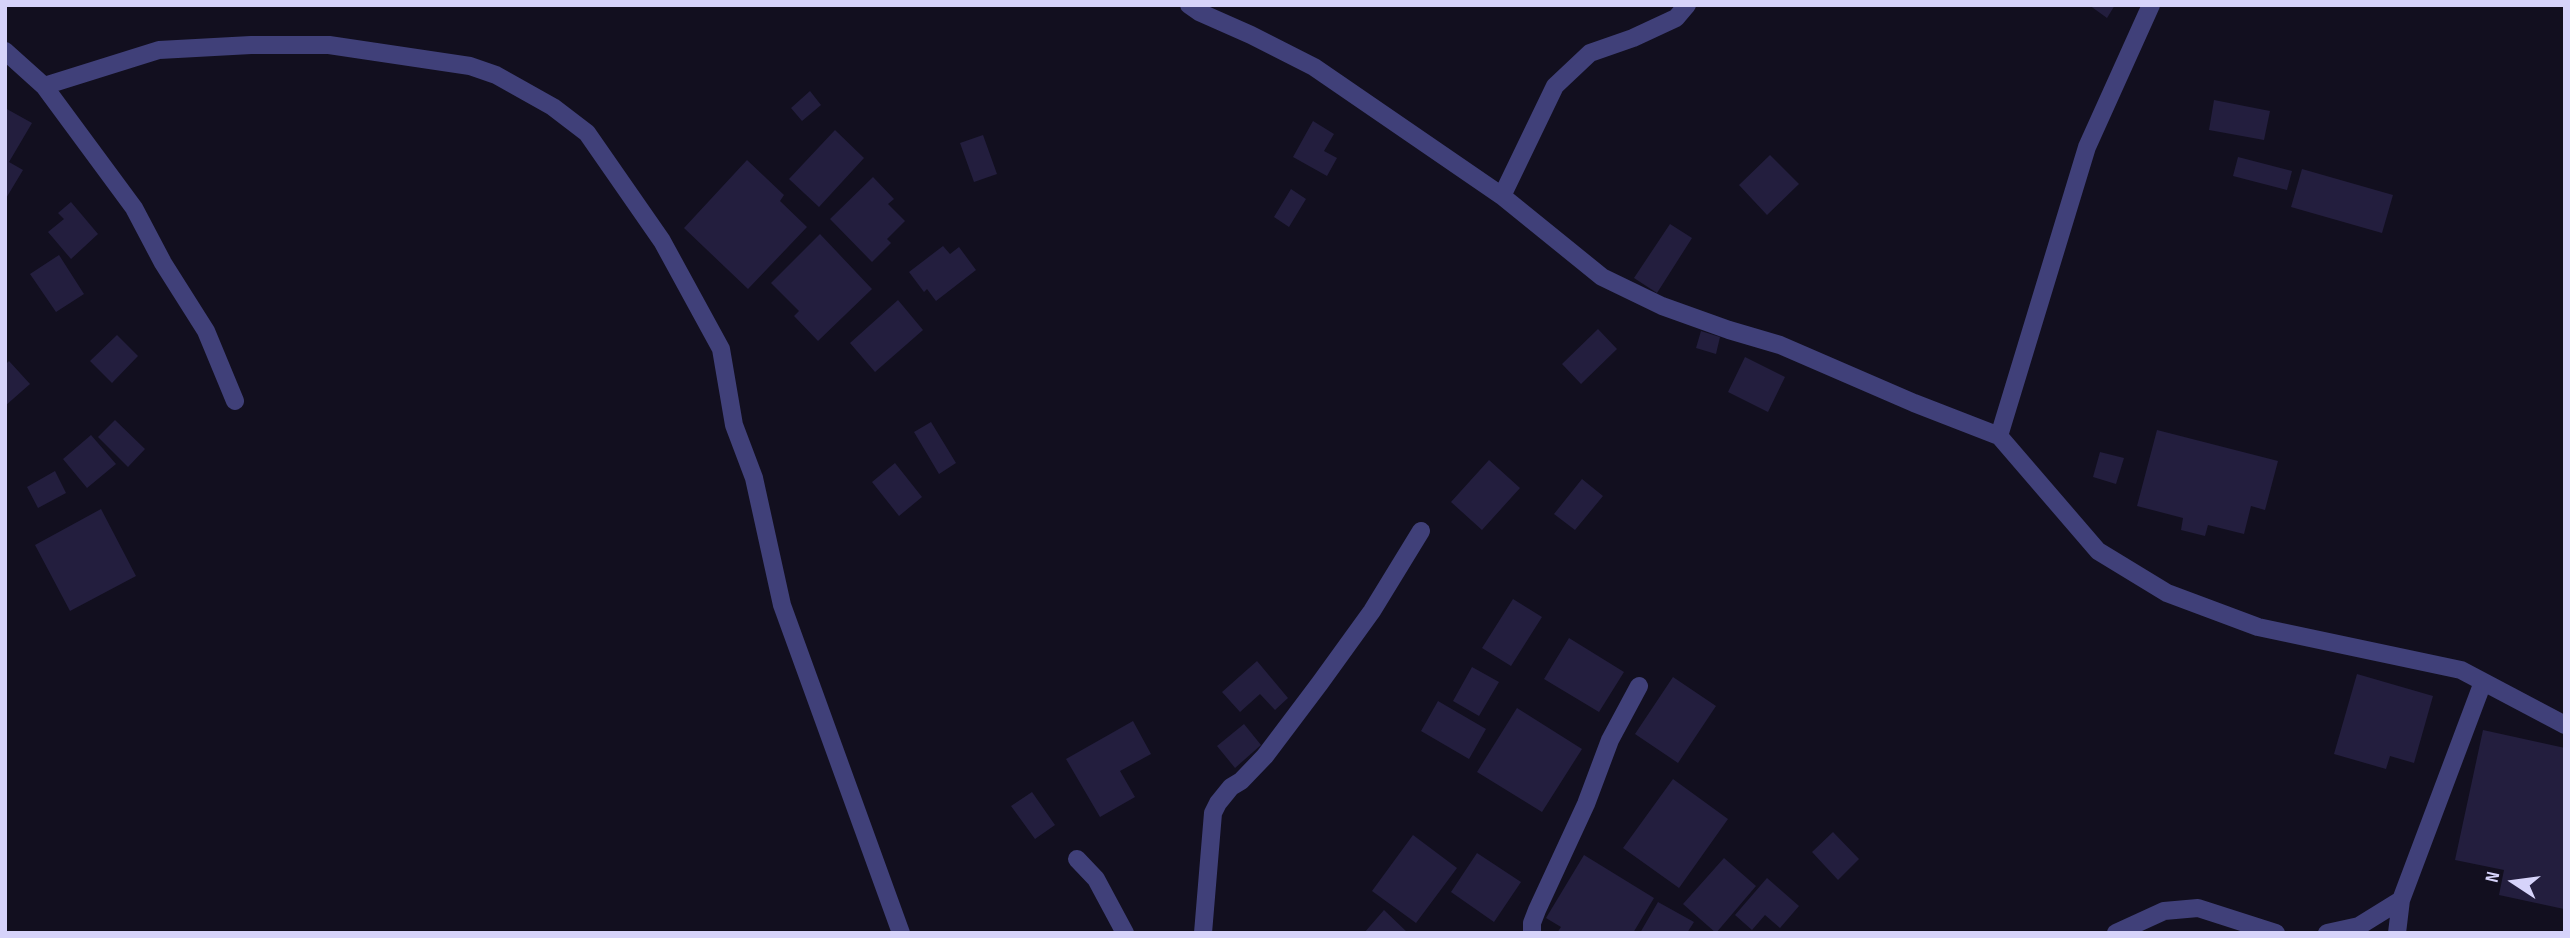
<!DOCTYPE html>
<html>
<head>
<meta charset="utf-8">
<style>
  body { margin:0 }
  #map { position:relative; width:2570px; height:938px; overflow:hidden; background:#120f1f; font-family:"Sofia Sans Condensed",sans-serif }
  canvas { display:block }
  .frame { position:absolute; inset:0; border:7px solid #d6d3fa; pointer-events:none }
  .north { position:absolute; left:2479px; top:847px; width:70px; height:70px; -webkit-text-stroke:5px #120f1f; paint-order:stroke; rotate:283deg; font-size:19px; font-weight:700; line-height:28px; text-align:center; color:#d6d3fa }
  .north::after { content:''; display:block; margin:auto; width:24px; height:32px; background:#d6d3fa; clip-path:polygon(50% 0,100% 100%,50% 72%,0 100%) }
</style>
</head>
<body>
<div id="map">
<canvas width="2570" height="938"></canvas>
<div class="frame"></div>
<div class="north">N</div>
</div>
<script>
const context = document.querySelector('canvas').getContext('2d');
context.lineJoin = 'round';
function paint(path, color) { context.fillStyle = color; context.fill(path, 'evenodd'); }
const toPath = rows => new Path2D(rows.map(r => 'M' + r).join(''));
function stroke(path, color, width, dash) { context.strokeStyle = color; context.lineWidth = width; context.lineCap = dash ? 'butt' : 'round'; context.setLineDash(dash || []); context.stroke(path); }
paint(toPath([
  [2089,5,2115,5,2107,18],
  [810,91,821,105,802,121,791,108],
  [2214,100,2270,111,2264,140,2209,130],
  [5,108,32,123,9,162,23,170,5,200],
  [1313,121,1334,134,1324,151,1337,158,1327,176,1293,157],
  [835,130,864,158,819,207,789,179],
  [983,135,997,174,974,182,960,143],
  [1770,155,1799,184,1767,215,1739,185],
  [2238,157,2292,171,2287,190,2233,176],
  [747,160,784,195,780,201,807,227,748,289,684,228],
  [2302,169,2393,195,2382,233,2291,207],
  [873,177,894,199,888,204,905,221,887,239,891,243,872,262,830,219],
  [1291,189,1306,199,1289,227,1274,217],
  [71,202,98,234,71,259,48,232,64,219,58,213],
  [1670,224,1692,238,1657,293,1634,278],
  [820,234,872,289,818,341,794,316,799,311,771,283],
  [943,246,950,254,959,247,976,270,936,301,927,289,924,292,909,272],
  [59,255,84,294,56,312,30,274],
  [898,300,923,330,875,372,850,343],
  [1598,329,1617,349,1581,384,1562,364],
  [1701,331,1720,337,1716,354,1696,348],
  [117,335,138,356,112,383,90,361],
  [1745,357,1785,377,1768,412,1728,392],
  [9,361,30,384,5,406,5,365],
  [115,420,145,449,128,467,98,437],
  [931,422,956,463,939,474,914,432],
  [2157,430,2278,461,2265,510,2251,506,2244,534,2208,525,2205,536,2181,530,2183,518,2137,506],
  [91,435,116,464,87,488,63,459],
  [2100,452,2124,458,2116,484,2093,477],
  [1489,460,1520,488,1482,530,1451,502],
  [895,463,922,497,899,516,872,482],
  [55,471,66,493,38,508,27,487],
  [1582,479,1603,496,1575,530,1554,514],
  [101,509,136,576,70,611,35,545],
  [1513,599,1542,617,1511,666,1482,648],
  [1569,638,1624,672,1599,712,1544,679],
  [1257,661,1288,698,1275,710,1260,694,1240,712,1222,692],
  [1472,667,1499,682,1479,716,1453,701],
  [2357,674,2433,696,2414,763,2390,756,2386,769,2334,754],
  [1673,677,1716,706,1678,763,1635,734],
  [1438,701,1486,729,1469,759,1421,731],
  [1517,708,1582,749,1542,812,1477,772],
  [1133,721,1151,754,1120,771,1135,797,1100,817,1066,759],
  [1244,724,1261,745,1235,768,1217,746],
  [2483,730,2565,748,2564,909,2499,895,2504,870,2455,860],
  [1673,779,1728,819,1679,888,1623,848],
  [1032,792,1055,825,1035,839,1011,806],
  [1833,832,1859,859,1838,880,1812,852],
  [1413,835,1457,868,1416,923,1372,891],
  [1477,853,1521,882,1494,922,1451,892],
  [1584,855,1654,898,1633,933,1557,933,1561,927,1546,918],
  [1724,858,1756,886,1716,933,1683,904],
  [1767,878,1799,906,1780,928,1765,915,1752,930,1735,915],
  [1658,902,1694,922,1687,933,1640,933],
  [1384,910,1408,933,1364,933]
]), '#231e3e');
stroke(toPath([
  [1189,5,1199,12,1251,35,1314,67,1502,196,1602,277,1662,306,1729,330,1780,345,1914,403,1999,436,2098,551,2167,593,2258,627,2461,670,2565,725],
  [5,51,44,86,134,208,163,263,206,331,235,401],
  [44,86,159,50,251,45,329,45,470,66,496,75,553,107,587,133,662,241,721,349,734,425,754,478,782,605,901,933],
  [1502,196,1555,86,1590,53,1633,38,1676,18,1687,5],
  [1999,436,2087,147,2151,5],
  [1077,859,1096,879,1125,933],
  [1203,933,1213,813,1218,803,1231,787,1241,781,1265,756,1320,683,1372,611,1421,531],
  [1532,933,1532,923,1537,910,1586,804,1610,740,1639,686],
  [2116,933,2164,911,2198,908,2276,933],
  [2327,933,2359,926,2401,900],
  [2397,933,2401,900,2483,682]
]), '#404079', 18);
</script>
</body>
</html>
